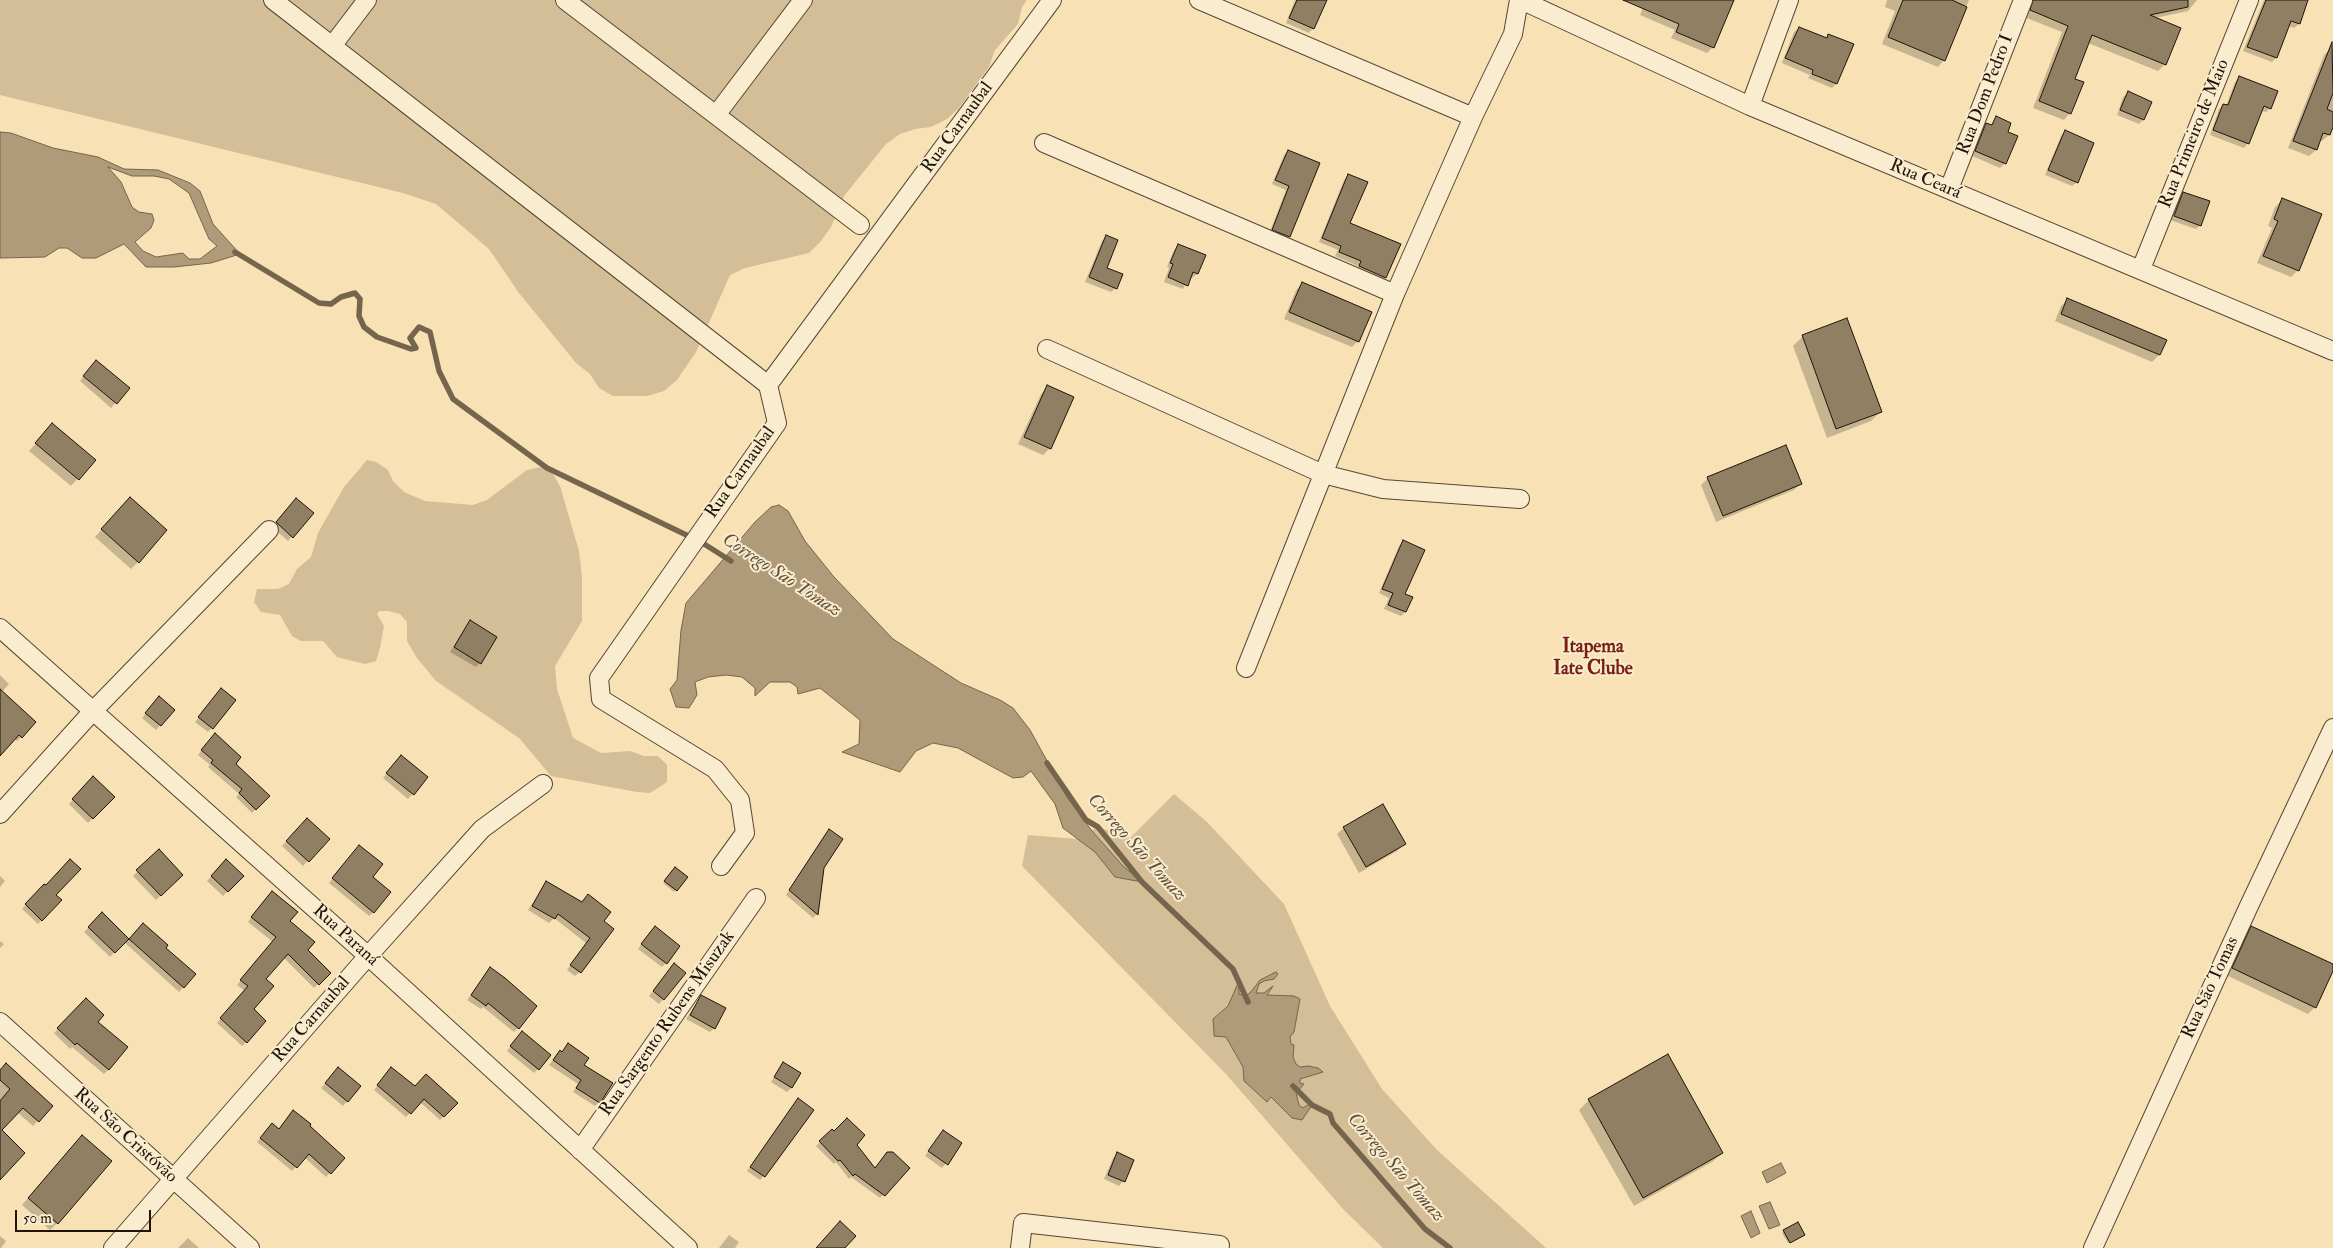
<!DOCTYPE html>
<html>
<head>
<meta charset="utf-8">
<style>
  body { margin:0 }
  #map { position:relative; width:2333px; height:1248px; overflow:hidden; background:#f8e1b4; font-family:"IM FELL Double Pica",serif }
  canvas { display:block }
  .scale { position:absolute; left:15px; top:1210px; width:136px; height:22px; box-sizing:border-box; border:2px solid #201409; border-top:0; padding-left:6px; font-size:15px; line-height:18px; white-space:nowrap; color:#201409; -webkit-text-stroke:4px #faecce; paint-order:stroke }
</style>
</head>
<body>
<div id="map">
<canvas width="2333" height="1248"></canvas>
<div class="scale">50 m</div>
</div>
<script>
const context = document.querySelector('canvas').getContext('2d');
context.lineJoin = 'round';
function paint(path, color) { context.fillStyle = color; context.fill(path, 'evenodd'); }
const toPath = rows => new Path2D(rows.map(r => 'M' + r).join(''));
function stroke(path, color, width, dash) { context.strokeStyle = color; context.lineWidth = width; context.lineCap = dash ? 'butt' : 'round'; context.setLineDash(dash || []); context.stroke(path); }
function write(font, color, halo, rows, align = 'center') {
  context.font = font + ' "IM FELL Double Pica",serif'; context.lineWidth = 4; context.setLineDash([]); context.textBaseline = 'middle'; context.strokeStyle = halo; context.fillStyle = color; for (const [text, x, y, turn = 0] of rows) {
    context.save(); context.translate(x, y); context.rotate((+turn || 0) * Math.PI / 180); context.textAlign = isNaN(turn) ? turn : align; if (halo) context.strokeText(text, 0, 0); context.fillText(text, 0, 0); context.restore();
  }
}
paint(toPath([
  [0,0,1027,0,1022,7,1018,24,995,50,989,67,959,108,947,119,931,127,915,129,900,134,886,144,844,196,831,227,821,241,809,253,745,268,730,275,696,352,677,380,664,391,647,396,613,396,599,388,590,374,576,363,519,293,489,249,436,204,403,193,0,95],
  [367,460,376,462,388,470,393,481,404,492,425,501,473,505,487,500,527,470,541,467,547,468,551,471,560,486,579,551,582,577,582,621,555,666,557,689,573,738,601,753,630,751,644,756,658,756,667,765,667,782,650,793,637,792,551,776,519,738,436,681,417,658,407,641,407,622,400,614,388,611,379,611,377,614,384,626,380,648,376,661,365,664,337,657,323,641,301,641,292,636,280,615,261,612,254,602,257,589,278,589,289,584,297,569,311,557,318,533,344,487],
  [1174,794,1207,822,1284,904,1330,1006,1382,1089,1437,1150,1546,1248,1383,1248,1343,1209,1226,1074,1022,866,1028,835,1077,839,1098,827,1130,838]
]), '#d3be97');
const water = toPath([
  [0,132,11,133,53,148,98,157,124,169,158,170,190,183,200,191,213,224,240,254,211,263,174,267,146,267,124,244,96,258,82,258,67,248,59,248,45,257,0,258,0,132],
  [108,167,132,176,154,176,169,179,189,193,209,239,217,246,200,259,189,259,183,253,156,257,143,251,135,242,151,228,154,220,152,214,139,212,132,207,121,182,108,167],
  [779,505,788,511,805,541,834,577,893,639,961,683,1000,700,1013,708,1030,730,1067,797,1092,831,1123,866,1142,882,1115,877,1095,852,1063,828,1055,804,1031,771,1023,777,1013,778,958,748,933,743,916,751,900,772,842,752,859,744,860,720,820,688,798,694,797,687,790,682,770,682,755,696,755,688,742,677,726,675,708,677,695,682,697,695,689,708,676,707,670,689,677,680,681,630,686,603,755,522,771,507,779,505],
  [1276,972,1278,974,1274,979,1264,981,1259,984,1256,993,1264,993,1273,986,1267,995,1294,996,1300,999,1294,1032,1290,1037,1291,1044,1294,1045,1293,1057,1296,1064,1300,1067,1308,1066,1318,1068,1323,1072,1300,1079,1300,1083,1304,1084,1296,1093,1299,1105,1303,1108,1309,1104,1312,1105,1302,1120,1292,1118,1271,1097,1267,1102,1244,1081,1243,1067,1226,1037,1214,1036,1214,1033,1213,1019,1228,1006,1239,981,1239,994,1245,996,1250,993,1260,980,1276,972],
  [1781,1163,1786,1173,1767,1183,1762,1172,1781,1163],
  [1770,1202,1780,1225,1769,1229,1759,1206,1770,1202],
  [1751,1211,1760,1233,1751,1238,1741,1216,1751,1211]
]);
paint(water, '#af9b7a');
stroke(water, '#76654d', 1);
paint(toPath([
  [1295,0,1326,0,1313,28,1309,33,1286,23],
  [1646,0,1732,0,1713,47,1707,53,1671,38,1675,30,1640,15],
  [1887,0,1969,0,1944,60,1938,67,1882,44,1895,11,1885,7],
  [2025,0,2197,0,2188,11,2155,18,2165,64,2158,71,2088,43,2074,80,2070,113,2064,120,2033,108,2062,32,2024,17],
  [2264,0,2307,0,2299,24,2294,28,2288,26,2276,58,2272,62,2243,51],
  [1799,28,1825,39,1829,35,1852,45,1836,84,1832,88,1808,78,1810,75,1782,63,1794,32],
  [2333,46,2333,124,2329,135,2322,141,2319,140,2316,150,2309,156,2288,148,2324,55],
  [2239,78,2270,108,2266,112,2261,111,2248,143,2244,148,2210,135,2219,109,2224,105,2226,106,2235,82],
  [2128,93,2150,102,2143,120,2139,124,2117,115,2123,97],
  [1996,117,2006,132,2005,163,2000,168,1972,156,1982,129,1987,124,1990,126],
  [2065,132,2077,182,2072,186,2045,175,2061,136],
  [1288,151,1318,164,1289,236,1285,240,1269,234,1286,190,1272,184,1284,155],
  [1349,175,1349,224,1385,277,1381,281,1356,271,1358,266,1335,256,1338,250,1319,242,1344,180],
  [2184,193,2200,225,2196,229,2170,220,2179,198],
  [2282,200,2298,270,2291,277,2257,263,2272,228,2268,226,2275,207],
  [1106,236,1106,268,1116,288,1111,292,1085,282,1102,241],
  [1178,245,1204,256,1197,274,1192,278,1190,277,1183,289,1164,282,1169,268,1167,267,1174,250],
  [1302,284,1358,341,1352,347,1284,319,1296,290],
  [2068,299,2165,340,2159,355,2152,362,2055,321,2061,306],
  [1803,336,1880,412,1871,421,1827,438,1793,346],
  [92,366,128,388,111,408,80,381],
  [1048,387,1050,448,1043,455,1018,444,1041,394],
  [46,432,94,460,71,486,29,451],
  [1708,478,1801,483,1794,490,1716,522,1701,485],
  [292,504,312,513,288,541,272,527],
  [123,506,138,562,131,569,95,537],
  [1403,542,1404,595,1411,598,1405,612,1401,616,1384,609,1389,598,1379,593,1399,546],
  [470,622,480,663,476,667,450,652],
  [0,675,9,684,0,694],
  [217,694,212,728,208,732,195,722],
  [0,699,21,737,17,741,14,738,0,754],
  [155,702,173,710,156,730,142,718],
  [211,738,268,796,252,813,236,797,239,794,208,767,210,765,198,755],
  [397,761,427,777,408,799,383,778],
  [93,778,113,797,88,823,69,804],
  [307,820,328,839,303,866,282,846],
  [1344,828,1404,844,1397,851,1359,873,1337,834],
  [829,831,817,914,813,918,786,895],
  [158,851,182,875,156,900,133,876],
  [355,851,371,877,374,912,369,916,329,883],
  [226,861,242,876,223,896,207,881],
  [673,870,686,877,674,892,663,883],
  [0,876,5,881,0,887],
  [547,882,581,903,588,895,602,921,580,972,575,976,567,970,586,943,554,918,549,923,528,910],
  [44,886,60,900,38,924,22,909],
  [268,896,288,921,306,950,329,973,314,988,283,957,264,979,252,1009,246,1042,242,1046,217,1023,245,991,237,985,273,942,248,922],
  [102,914,129,940,143,925,164,948,194,975,179,992,124,942,110,957,84,932],
  [2252,928,2333,966,2315,1007,2308,1014,2226,975,2245,935],
  [650,932,666,963,662,967,638,949],
  [0,941,4,944,0,948],
  [490,969,518,1028,514,1032,483,1007,481,1009,467,1000],
  [670,969,684,973,659,1004,649,996],
  [702,996,714,1028,710,1032,686,1019],
  [86,1000,109,1069,104,1074,72,1047,70,1049,54,1033],
  [518,1037,538,1069,534,1073,507,1051],
  [560,1051,582,1066,599,1102,595,1106,573,1092,578,1084,549,1065],
  [783,1063,792,1087,787,1092,771,1082],
  [0,1071,51,1106,33,1126,17,1112,0,1130,0,1177],
  [388,1072,415,1088,456,1103,440,1120,420,1102,406,1117,374,1090],
  [334,1073,360,1086,343,1106,321,1088],
  [798,1100,764,1176,760,1180,747,1171],
  [1589,1100,1722,1153,1712,1162,1634,1206,1579,1110],
  [289,1116,308,1126,343,1158,326,1177,304,1157,292,1171,257,1142,268,1129,278,1130],
  [832,1131,855,1145,875,1169,890,1151,908,1168,880,1198,851,1177,849,1179,836,1162,834,1164,816,1146],
  [939,1136,961,1144,942,1168,925,1156],
  [75,1143,57,1223,50,1230,22,1205],
  [1118,1154,1133,1161,1123,1181,1119,1186,1104,1179,1113,1158],
  [1784,1231,1802,1236,1788,1243,1782,1233],
  [729,1235,739,1242,735,1248,719,1248],
  [0,1236,6,1241,1,1248,0,1248],
  [188,1238,199,1248,178,1248]
]), '#0003');
stroke(toPath([
  [235,252,319,303,331,304,341,297,355,293,360,299,359,316,364,327,377,337,411,349,416,348,410,338,419,327,430,332,439,371,453,399,547,468,701,542,731,561],
  [1047,763,1086,820,1098,827,1142,882,1233,969,1248,1002],
  [1293,1086,1312,1105,1330,1114,1333,1123,1425,1229,1450,1248]
]), '#76654d', 5.5);
const building = toPath([
  [1297,0,1327,0,1314,29,1289,18,1297,0],
  [1623,0,1734,0,1714,48,1676,32,1679,24,1623,0],
  [1903,0,1952,0,1967,7,1945,61,1888,37,1903,0],
  [2033,0,2188,0,2188,7,2150,15,2181,28,2166,65,2092,35,2075,79,2084,82,2071,114,2039,101,2068,26,2030,10,2033,0],
  [2266,0,2308,0,2300,24,2291,21,2277,58,2247,47,2266,0],
  [1799,27,1827,38,1828,34,1854,44,1837,84,1812,74,1813,70,1785,58,1799,27],
  [2332,42,2333,93,2327,109,2333,112,2333,127,2330,135,2323,133,2317,150,2293,141,2332,42],
  [2239,76,2278,91,2271,109,2264,106,2249,144,2213,130,2223,104,2228,105,2239,76],
  [2128,91,2152,102,2144,120,2120,110,2128,91],
  [1996,116,2011,123,2008,132,2018,136,2006,164,1975,151,1986,123,1992,125,1996,116],
  [2065,130,2094,143,2078,183,2048,170,2065,130],
  [1288,150,1320,163,1290,237,1272,230,1289,186,1275,180,1288,150],
  [1348,174,1368,182,1350,223,1401,244,1386,278,1359,266,1361,261,1339,252,1341,246,1322,238,1348,174],
  [2183,192,2210,201,2201,226,2174,216,2183,192],
  [2282,198,2322,214,2299,271,2263,256,2278,221,2274,219,2282,198],
  [1106,235,1118,240,1107,268,1123,274,1117,289,1089,277,1106,235],
  [1178,244,1206,255,1198,274,1193,272,1188,286,1168,277,1173,264,1170,263,1178,244],
  [1302,282,1372,312,1359,342,1289,312,1302,282],
  [2067,298,2167,340,2160,355,2061,314,2067,298],
  [1847,318,1882,412,1836,429,1802,335,1847,318],
  [96,360,130,388,117,404,83,376,96,360],
  [1047,385,1074,397,1051,449,1024,437,1047,385],
  [52,423,96,460,79,480,35,443,52,423],
  [1786,445,1802,484,1723,516,1707,477,1786,445],
  [130,497,167,530,139,563,101,529,130,497],
  [296,498,314,513,293,538,276,522,296,498],
  [1403,540,1425,550,1405,594,1413,597,1406,612,1388,605,1393,593,1382,589,1403,540],
  [470,620,497,637,481,664,454,647,470,620],
  [221,688,236,700,213,729,198,717,221,688],
  [0,689,36,722,22,738,19,735,0,756,0,689],
  [159,696,175,710,161,726,145,713,159,696],
  [215,733,241,757,236,764,270,796,256,810,239,793,242,789,211,763,213,760,201,750,215,733],
  [401,755,428,777,414,795,386,773,401,755],
  [93,776,115,797,93,819,72,799,93,776],
  [1383,804,1406,844,1366,867,1343,827,1383,804],
  [307,818,330,839,309,862,286,841,307,818],
  [829,829,843,839,824,868,818,915,789,890,829,829],
  [359,845,383,864,373,877,391,892,374,913,332,878,359,845],
  [159,849,183,875,161,896,136,870,159,849],
  [70,859,81,869,56,895,62,900,42,921,25,904,44,884,46,885,70,859],
  [226,859,244,876,228,892,211,876,226,859],
  [675,867,688,877,677,891,664,881,675,867],
  [546,881,582,902,588,894,611,912,604,921,614,929,581,973,570,965,590,938,558,914,555,919,532,906,546,881],
  [272,891,298,912,290,921,315,942,308,950,331,973,319,985,288,954,266,979,274,986,254,1009,266,1021,247,1043,220,1018,248,986,240,980,276,937,251,917,272,891],
  [102,912,129,939,115,953,88,927,102,912],
  [143,923,168,945,166,948,196,974,184,988,129,939,143,923],
  [655,926,680,946,667,964,641,944,655,926],
  [2251,926,2333,964,2333,971,2316,1008,2232,968,2251,926],
  [674,963,686,973,664,1000,653,991,674,963],
  [490,967,505,978,537,1006,519,1029,488,1003,486,1006,471,995,490,967],
  [701,995,726,1008,715,1029,690,1015,701,995],
  [86,998,104,1015,98,1022,128,1047,109,1070,77,1043,75,1045,57,1028,86,998],
  [522,1031,551,1055,539,1070,510,1046,522,1031],
  [568,1043,589,1058,584,1065,613,1083,600,1103,576,1088,581,1080,553,1060,560,1050,562,1052,568,1043],
  [1668,1054,1723,1153,1643,1198,1588,1099,1668,1054],
  [783,1062,801,1073,792,1088,774,1077,783,1062],
  [6,1063,53,1106,39,1122,23,1108,2,1130,25,1153,0,1180,0,1101,10,1089,0,1080,0,1070,6,1063],
  [338,1067,361,1086,348,1102,325,1083,338,1067],
  [391,1067,415,1086,426,1074,458,1103,444,1117,424,1099,411,1114,377,1085,391,1067],
  [798,1098,814,1110,765,1177,750,1167,798,1098],
  [293,1110,311,1124,310,1126,345,1158,331,1174,309,1154,297,1168,260,1138,272,1123,279,1129,293,1110],
  [847,1118,865,1135,857,1145,875,1168,887,1152,893,1152,910,1168,885,1196,855,1174,853,1176,840,1160,838,1161,819,1141,832,1129,834,1131,847,1118],
  [943,1130,962,1143,948,1165,928,1151,943,1130],
  [82,1135,112,1161,58,1224,28,1198,82,1135],
  [1117,1152,1134,1160,1125,1182,1108,1175,1117,1152],
  [840,1221,856,1236,845,1248,816,1248,840,1221],
  [1798,1222,1805,1235,1790,1243,1783,1230,1798,1222]
]);
paint(building, '#907f62');
stroke(building, '#201409', 1);
const street = toPath([
  [273,0,768,385],
  [565,0,860,225],
  [1199,0,1473,117],
  [1521,0,1750,106,2333,351],
  [332,46,367,0],
  [1750,106,1789,0],
  [716,115,803,0],
  [1044,143,1395,294],
  [1949,189,2023,0],
  [2141,269,2249,0],
  [1047,349,1323,474,1383,489,1520,499],
  [0,628,368,956,688,1248],
  [1246,668,1395,294,1473,117,1513,34,1519,0],
  [0,814,92,712,269,530],
  [721,866,745,833,740,800,715,769,601,699,599,678,777,423,768,385,1052,0],
  [0,1022,250,1248],
  [580,1150,756,898],
  [113,1248,368,956,482,829,543,784],
  [1020,1248,1023,1223,1220,1245],
  [2093,1248,2248,908,2333,728]
]);
stroke(street, '#564734', 20);
stroke(street, '#faecce', 18);
write('18px', '#201409', '#faecce', [
  ["Rua Dom Pedro I",1986,95,-69],
  ["Rua Carnaubal",958,128,-54],
  ["Rua Primeiro de Maio",2195,134,-68],
  ["Rua Ceará",1925,180,23],
  ["Rua Carnaubal",741,473,-55],
  ["Rua Paraná",345,936,42],
  ["Rua São Tomas",2211,988,-65],
  ["Rua Carnaubal",312,1020,-49],
  ["Rua Sargento Rubens Misuzak",668,1024,-55],
  ["Rua São Cristóvão",125,1136,42]
]);
write('italic 19px', '#60513c', '#faecce', [
  ["Corrego São Tomaz",781,576,33],
  ["Corrego São Tomaz",1136,848,48],
  ["Corrego São Tomaz",1395,1168,49]
]);
write('bold 19px', '#7a1f14', '#faecce', [
  ["Itapema",1593,648],
  ["Iate Clube",1593,670]
]);
</script>
</body>
</html>
